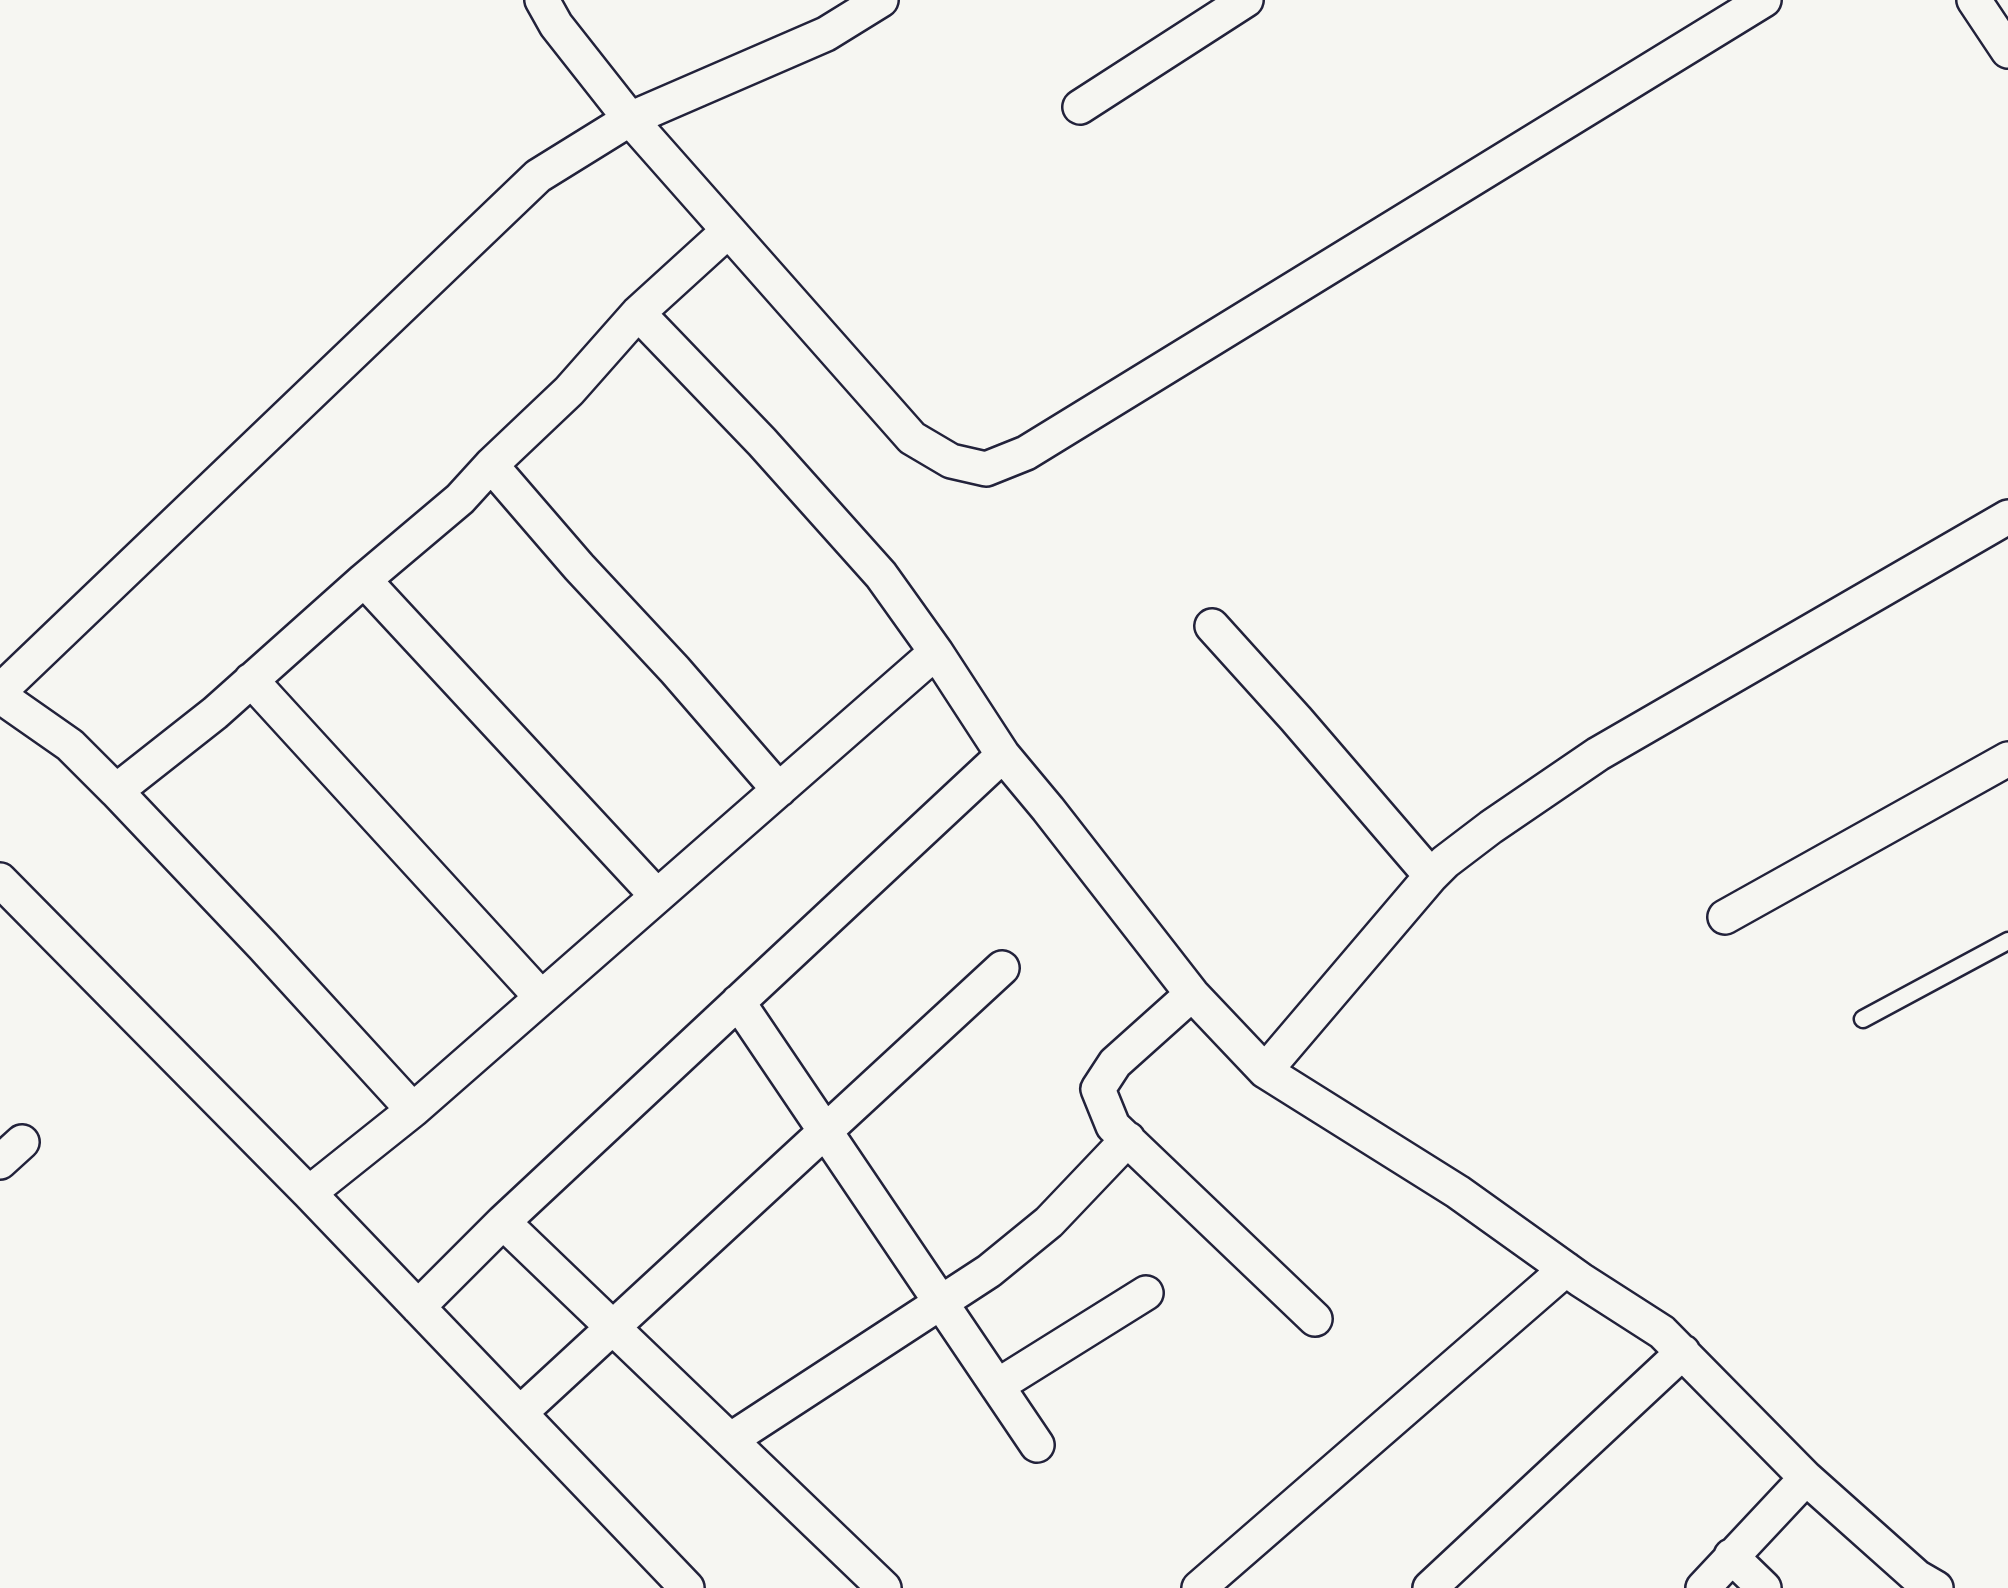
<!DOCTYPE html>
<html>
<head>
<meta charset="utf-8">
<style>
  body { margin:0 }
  canvas { display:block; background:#f6f6f2 }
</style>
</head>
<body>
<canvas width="2008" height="1588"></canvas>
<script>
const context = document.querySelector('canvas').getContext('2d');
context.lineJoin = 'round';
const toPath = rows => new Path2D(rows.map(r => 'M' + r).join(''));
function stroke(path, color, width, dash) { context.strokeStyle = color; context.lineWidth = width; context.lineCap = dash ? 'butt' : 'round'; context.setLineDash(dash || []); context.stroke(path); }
const service = toPath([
  [1863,1019,2008,941]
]);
const minor = toPath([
  [542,0,556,25,630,119,912,438,951,461,986,469,1026,453,1764,0],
  [1974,0,2008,51],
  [1080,107,1246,0],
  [638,313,762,442,881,575,936,652,1003,755,1048,809,1192,994,1265,1071,1458,1192,1581,1280,1662,1332,1806,1478],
  [491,465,579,567,675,670,779,790],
  [364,580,657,896],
  [1212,626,1296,719,1431,876],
  [251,680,541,997],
  [0,691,538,176,630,119,826,34,881,0],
  [0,696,70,745,116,791,263,946,413,1110],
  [116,791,215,713,364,580,460,499,491,465,569,391,638,313,728,231],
  [0,880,309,1193,687,1588],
  [1725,917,2008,759],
  [1192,994,1115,1063,1098,1089,1113,1126,1315,1319],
  [738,1002,1037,1445],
  [1265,1071,1431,876,1445,862,1491,827,1598,754,2008,517],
  [0,1162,22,1142],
  [309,1193,413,1110,936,652],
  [503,1222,884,1588],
  [418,1307,503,1222,1003,755],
  [997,1386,1146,1293],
  [520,1413,1002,968],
  [730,1440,989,1271,1049,1222,1128,1139],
  [1731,1556,1764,1588],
  [1199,1588,1566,1269],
  [1430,1588,1683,1352],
  [1703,1588,1806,1478,1917,1577,1936,1588]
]);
stroke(service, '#22223b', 21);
stroke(minor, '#22223b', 38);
stroke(service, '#f6f6f2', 16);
stroke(minor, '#f6f6f2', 33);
</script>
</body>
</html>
